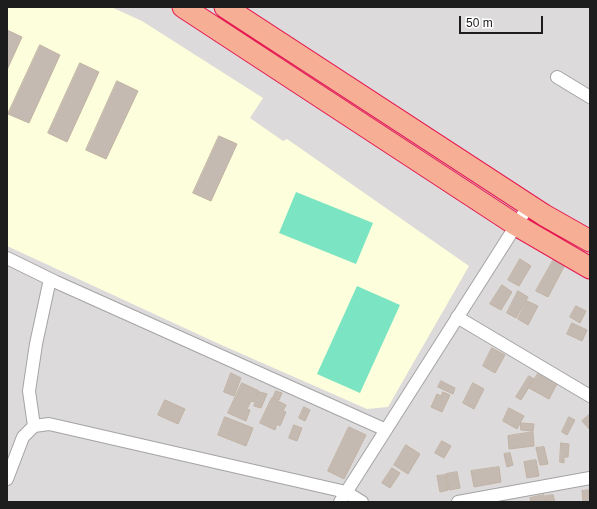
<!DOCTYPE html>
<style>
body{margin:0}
#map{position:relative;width:597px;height:509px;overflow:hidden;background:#efece3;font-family:Helvetica,sans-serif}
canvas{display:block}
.frame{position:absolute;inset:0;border:8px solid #1d1d1d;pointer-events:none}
.scale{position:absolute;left:459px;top:16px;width:84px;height:18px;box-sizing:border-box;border:2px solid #1d1d1d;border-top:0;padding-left:5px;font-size:12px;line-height:14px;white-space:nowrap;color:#1d1d1d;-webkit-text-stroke:3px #fff;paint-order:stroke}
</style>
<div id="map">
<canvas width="597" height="509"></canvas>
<div class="frame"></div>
<div class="scale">50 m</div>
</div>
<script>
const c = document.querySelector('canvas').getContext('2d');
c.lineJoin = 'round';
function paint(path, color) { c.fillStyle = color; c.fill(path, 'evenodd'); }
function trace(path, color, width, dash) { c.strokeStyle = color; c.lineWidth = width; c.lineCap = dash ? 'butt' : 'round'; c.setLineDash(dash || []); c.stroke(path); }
paint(new Path2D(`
 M 7,7 L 590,7 L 590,502 L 7,502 Z`), '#dcdada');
paint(new Path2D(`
 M 7,7 L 111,7 L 142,21 L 263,98 L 250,118 L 283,141 L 287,139 L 469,266 L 388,407 L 367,409 L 217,343 L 7,246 Z`), '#fdffdc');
paint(new Path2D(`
 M 296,192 L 373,223 L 356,264 L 279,233 Z
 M 357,286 L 400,305 L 360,393 L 317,374 Z`), '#7be4c2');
const building = new Path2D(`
 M 7,30 L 22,37 L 7,70 Z
 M 40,45 L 60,55 L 29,123 L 8,114 Z
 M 80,63 L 99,72 L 67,142 L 48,133 Z
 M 117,81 L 138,91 L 106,159 L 86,150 Z
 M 219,136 L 237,144 L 211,201 L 193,193 Z
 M 520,259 L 531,266 L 519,286 L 508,280 Z
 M 554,259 L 565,265 L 548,297 L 536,291 Z
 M 502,285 L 512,292 L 501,310 L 490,304 Z
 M 518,291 L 528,297 L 516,318 L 507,313 Z
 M 527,301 L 538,306 L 528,325 L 518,319 Z
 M 576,306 L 586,311 L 580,323 L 570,317 Z
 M 572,323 L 587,330 L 582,341 L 567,334 Z
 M 492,348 L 505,355 L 495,373 L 483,366 Z
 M 539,372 L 558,382 L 549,399 L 529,388 Z
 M 231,373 L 241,378 L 234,396 L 224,392 Z
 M 529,376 L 534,379 L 521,400 L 516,397 Z
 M 441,381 L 455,388 L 453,394 L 438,387 Z
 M 242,383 L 259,391 L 254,402 L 251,401 L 247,409 L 250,410 L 246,421 L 228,413 Z
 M 473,383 L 484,389 L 474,409 L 463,403 Z
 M 276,391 L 282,393 L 279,400 L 273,398 Z
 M 260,392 L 267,394 L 261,408 L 254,406 Z
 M 443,392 L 450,395 L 442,412 L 431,407 L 437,394 L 441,396 Z
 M 272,398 L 286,405 L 283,411 L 286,412 L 280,426 L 277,424 L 275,430 L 260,423 Z
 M 165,400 L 185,409 L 178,424 L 158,415 Z
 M 304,407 L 310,410 L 305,421 L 299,418 Z
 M 509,408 L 524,416 L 517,429 L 503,421 Z
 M 589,415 L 590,417 L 590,430 L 582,421 Z
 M 225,417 L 253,428 L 246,446 L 218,435 Z
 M 569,417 L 575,420 L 567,435 L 562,432 Z
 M 521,423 L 534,424 L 533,431 L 521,430 Z
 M 294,425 L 302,428 L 297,441 L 289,438 Z
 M 349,427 L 366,435 L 344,479 L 328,471 Z
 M 533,432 L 534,446 L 509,449 L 508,436 Z
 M 442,441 L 451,446 L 444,458 L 435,453 Z
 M 561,443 L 569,444 L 568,457 L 564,457 L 564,463 L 560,462 Z
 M 406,445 L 420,454 L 408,474 L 394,465 Z
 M 544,447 L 548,464 L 540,465 L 536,448 Z
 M 510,453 L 513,465 L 507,467 L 504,454 Z
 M 536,460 L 539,476 L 527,478 L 524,462 Z
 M 499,467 L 501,482 L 474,487 L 471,471 Z
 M 392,468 L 400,473 L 390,488 L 382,483 Z
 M 457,472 L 460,488 L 449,490 L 446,474 Z
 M 445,475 L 448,490 L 440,492 L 437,476 Z
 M 590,490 L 590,502 L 583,502 L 582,491 Z
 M 544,495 L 546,502 L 531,502 L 530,498 Z
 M 553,495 L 555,502 L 547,502 L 546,496 Z`);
paint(building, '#c4bab2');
trace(building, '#c2b3a4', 1);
const minor = new Path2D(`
 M 557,77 L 590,97
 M 7,258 L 56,282 L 386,430
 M 457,317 L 590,396
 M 34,426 L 29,391 L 36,344 L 50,279
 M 7,479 L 23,437 L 34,426 L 49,424 L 346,492 L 362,502
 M 340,502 L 529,205
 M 458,502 L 590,478`);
const trunk = new Path2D(`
 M 183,7 L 516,225 L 590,268
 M 225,7 L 544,215 L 590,241`);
trace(minor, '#a4a4a4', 14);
trace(trunk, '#e51852', 23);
trace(minor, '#fff', 12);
trace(trunk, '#f6ae95', 21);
</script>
